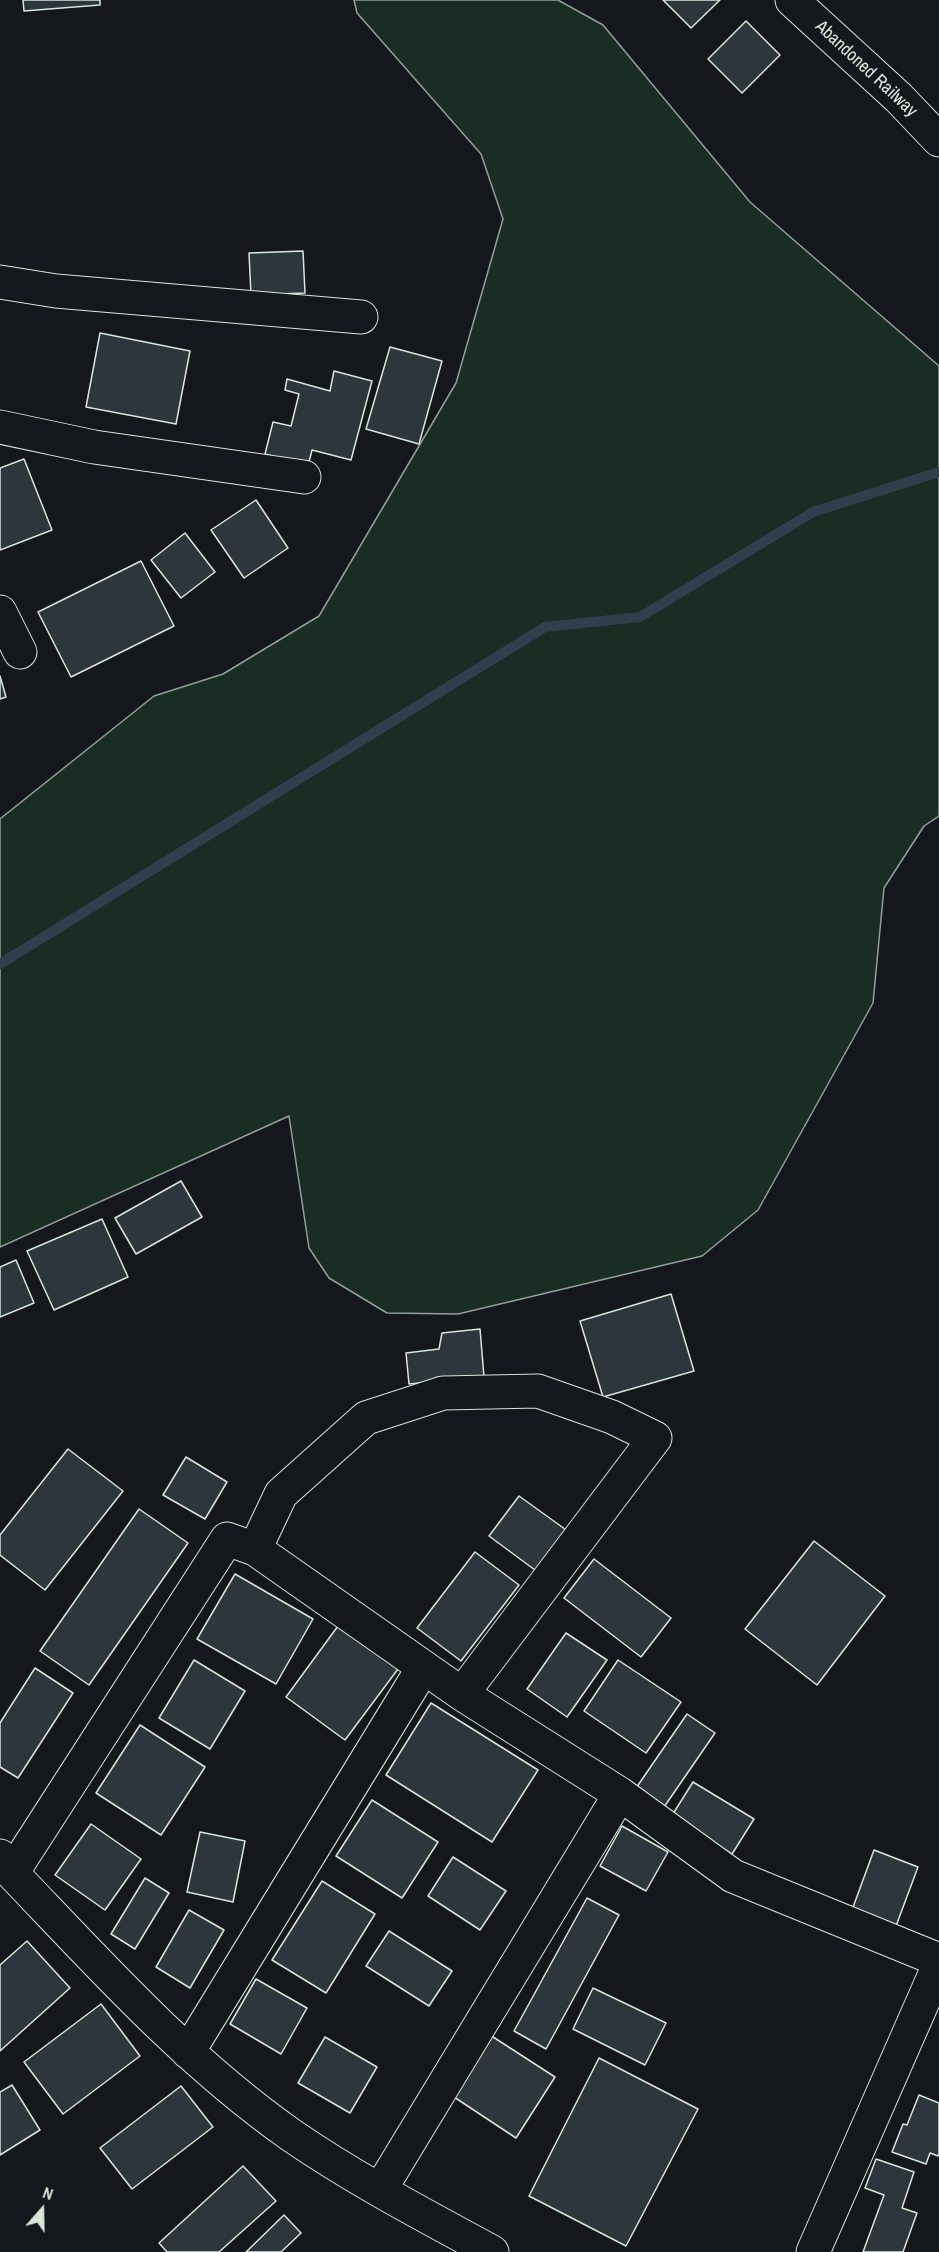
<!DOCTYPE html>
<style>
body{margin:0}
#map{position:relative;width:939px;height:2252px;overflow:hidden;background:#14181c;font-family:"Archivo Narrow",sans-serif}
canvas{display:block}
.north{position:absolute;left:12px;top:2180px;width:60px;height:60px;-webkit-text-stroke:4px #14181c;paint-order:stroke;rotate:20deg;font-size:16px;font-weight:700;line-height:24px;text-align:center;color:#d8e6dc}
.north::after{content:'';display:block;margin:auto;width:21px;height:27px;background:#d8e6dc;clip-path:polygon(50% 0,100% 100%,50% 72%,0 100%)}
</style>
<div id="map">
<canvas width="939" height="2252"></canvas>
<div class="north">N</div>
</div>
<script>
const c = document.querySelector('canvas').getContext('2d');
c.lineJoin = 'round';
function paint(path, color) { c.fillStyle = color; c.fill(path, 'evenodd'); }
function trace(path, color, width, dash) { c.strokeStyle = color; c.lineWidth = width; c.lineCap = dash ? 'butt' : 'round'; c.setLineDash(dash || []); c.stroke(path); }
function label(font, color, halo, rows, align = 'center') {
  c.font = font + ' "Archivo Narrow",sans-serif'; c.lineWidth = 4.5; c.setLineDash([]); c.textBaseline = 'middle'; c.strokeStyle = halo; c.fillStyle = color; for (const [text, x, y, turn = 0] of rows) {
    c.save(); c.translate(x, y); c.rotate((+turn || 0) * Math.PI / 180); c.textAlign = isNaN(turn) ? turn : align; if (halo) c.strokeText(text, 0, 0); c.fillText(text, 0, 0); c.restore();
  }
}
const green = new Path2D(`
 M 354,0 L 558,0 L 603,25 L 750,202 L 939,366 L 939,816 L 924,826 L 884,888 L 873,1003 L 758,1210 L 702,1256 L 458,1314 L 387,1313 L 329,1278 L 309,1248 L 289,1116 L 0,1247 L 0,819 L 154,696 L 223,674 L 319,616 L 456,383 L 503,219 L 481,154 L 357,13 Z`);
paint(green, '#1a2d24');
trace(green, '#939e99', 1.5);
trace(new Path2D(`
 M 0,964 L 545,627 L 640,617 L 813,512 L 939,472`), '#2f3f4d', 10);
const building = new Path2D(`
 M 23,0 L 100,0 L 100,5 L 24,11 Z
 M 663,0 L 720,0 L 691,28 Z
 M 746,21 L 780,55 L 742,93 L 708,59 Z
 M 303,251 L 305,293 L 251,295 L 249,253 Z
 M 100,333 L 190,351 L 176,424 L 86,407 Z
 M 390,347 L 442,361 L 419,444 L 366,429 Z
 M 334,371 L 372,381 L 351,460 L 312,450 L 308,466 L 265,454 L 273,422 L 291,426 L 299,394 L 285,390 L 287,379 L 330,391 Z
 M 24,459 L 52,530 L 0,550 L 0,468 Z
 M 256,500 L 288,548 L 244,578 L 211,530 Z
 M 185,533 L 215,572 L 181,598 L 151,560 Z
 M 141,561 L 174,626 L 71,677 L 38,612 Z
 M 0,676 L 6,697 L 0,699 Z
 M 181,1181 L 202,1217 L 136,1254 L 115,1218 Z
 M 102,1219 L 128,1277 L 54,1310 L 27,1251 Z
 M 16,1260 L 34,1303 L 0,1317 L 0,1267 Z
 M 671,1294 L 694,1371 L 603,1397 L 580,1321 Z
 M 480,1329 L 484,1377 L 409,1384 L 406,1353 L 439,1349 L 442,1333 Z
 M 68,1449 L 123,1491 L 45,1590 L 0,1555 L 0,1535 Z
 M 186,1457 L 227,1482 L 205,1519 L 163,1495 Z
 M 519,1496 L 569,1532 L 539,1573 L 489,1536 Z
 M 139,1509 L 188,1543 L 89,1685 L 40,1651 Z
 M 814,1541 L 885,1596 L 817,1685 L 745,1629 Z
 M 475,1552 L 519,1585 L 461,1661 L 417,1628 Z
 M 594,1559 L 671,1618 L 641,1657 L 564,1598 Z
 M 235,1574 L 313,1619 L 276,1684 L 197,1639 Z
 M 338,1626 L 398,1669 L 345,1740 L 286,1697 Z
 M 566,1633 L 607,1660 L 567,1717 L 527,1689 Z
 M 194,1660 L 245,1691 L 210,1749 L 159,1718 Z
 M 618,1660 L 681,1702 L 646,1753 L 584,1711 Z
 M 35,1668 L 73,1693 L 18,1778 L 0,1767 L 0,1723 Z
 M 431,1703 L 538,1770 L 492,1842 L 386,1775 Z
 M 687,1714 L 715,1733 L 662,1810 L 634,1791 Z
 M 140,1725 L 205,1767 L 161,1835 L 96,1793 Z
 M 693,1782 L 754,1819 L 732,1854 L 671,1817 Z
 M 372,1800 L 438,1842 L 402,1898 L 336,1856 Z
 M 91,1824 L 141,1859 L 105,1910 L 55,1875 Z
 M 622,1826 L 668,1852 L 646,1891 L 600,1866 Z
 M 200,1832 L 245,1841 L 233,1902 L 187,1892 Z
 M 874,1850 L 918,1867 L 896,1926 L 852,1910 Z
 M 453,1857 L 506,1891 L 480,1930 L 428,1896 Z
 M 145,1878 L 169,1893 L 135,1949 L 111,1934 Z
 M 322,1881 L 375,1914 L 326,1993 L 272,1960 Z
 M 587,1898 L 619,1915 L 546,2049 L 514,2031 Z
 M 189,1910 L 224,1930 L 190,1988 L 156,1967 Z
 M 389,1931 L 452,1971 L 429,2006 L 366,1966 Z
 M 27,1941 L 70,1988 L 0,2051 L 0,1965 Z
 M 256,1979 L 307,2008 L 281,2054 L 230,2024 Z
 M 593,1988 L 666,2023 L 645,2065 L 573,2029 Z
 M 101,2004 L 140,2056 L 63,2114 L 24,2062 Z
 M 490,2035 L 555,2077 L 516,2138 L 451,2095 Z
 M 325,2037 L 377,2067 L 350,2113 L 298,2083 Z
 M 599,2058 L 698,2109 L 626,2246 L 529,2196 Z
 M 12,2085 L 40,2130 L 0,2155 L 0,2092 Z
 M 181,2086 L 213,2127 L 132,2189 L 100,2148 Z
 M 919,2095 L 939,2103 L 939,2153 L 938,2156 L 930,2153 L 926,2164 L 892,2152 L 903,2124 L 907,2125 Z
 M 876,2159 L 914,2172 L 902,2208 L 917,2213 L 903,2252 L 863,2252 L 884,2195 L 865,2188 Z
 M 243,2166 L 276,2201 L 219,2252 L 167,2252 L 159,2243 Z
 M 284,2215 L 301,2233 L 281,2252 L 246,2252 Z`);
paint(building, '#2c363c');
trace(building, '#d8e6dc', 1.5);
const minor = new Path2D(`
 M 792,0 L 899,98 L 939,140
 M 0,282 L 56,291 L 361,317
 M 0,427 L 94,447 L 304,477
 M 0,612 L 20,652
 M 255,1549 L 281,1494 L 366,1418 L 443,1393 L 538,1391 L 612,1417 L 655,1438 L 462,1694
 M 620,1794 L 733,1876 L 939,1960
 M 0,1856 L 12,1873 C 100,1965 186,2061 291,2135 C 355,2179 424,2215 492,2252
 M 12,1873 L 227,1539 L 255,1549 L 462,1694 L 620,1794 L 380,2190
 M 188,2052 L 423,1668
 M 813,2252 L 939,1965`);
trace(minor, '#d8e6dc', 35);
trace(minor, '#14181c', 33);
label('18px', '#d8e6dc', '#14181c', [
 ["Abandoned Railway",866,69,43]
]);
</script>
